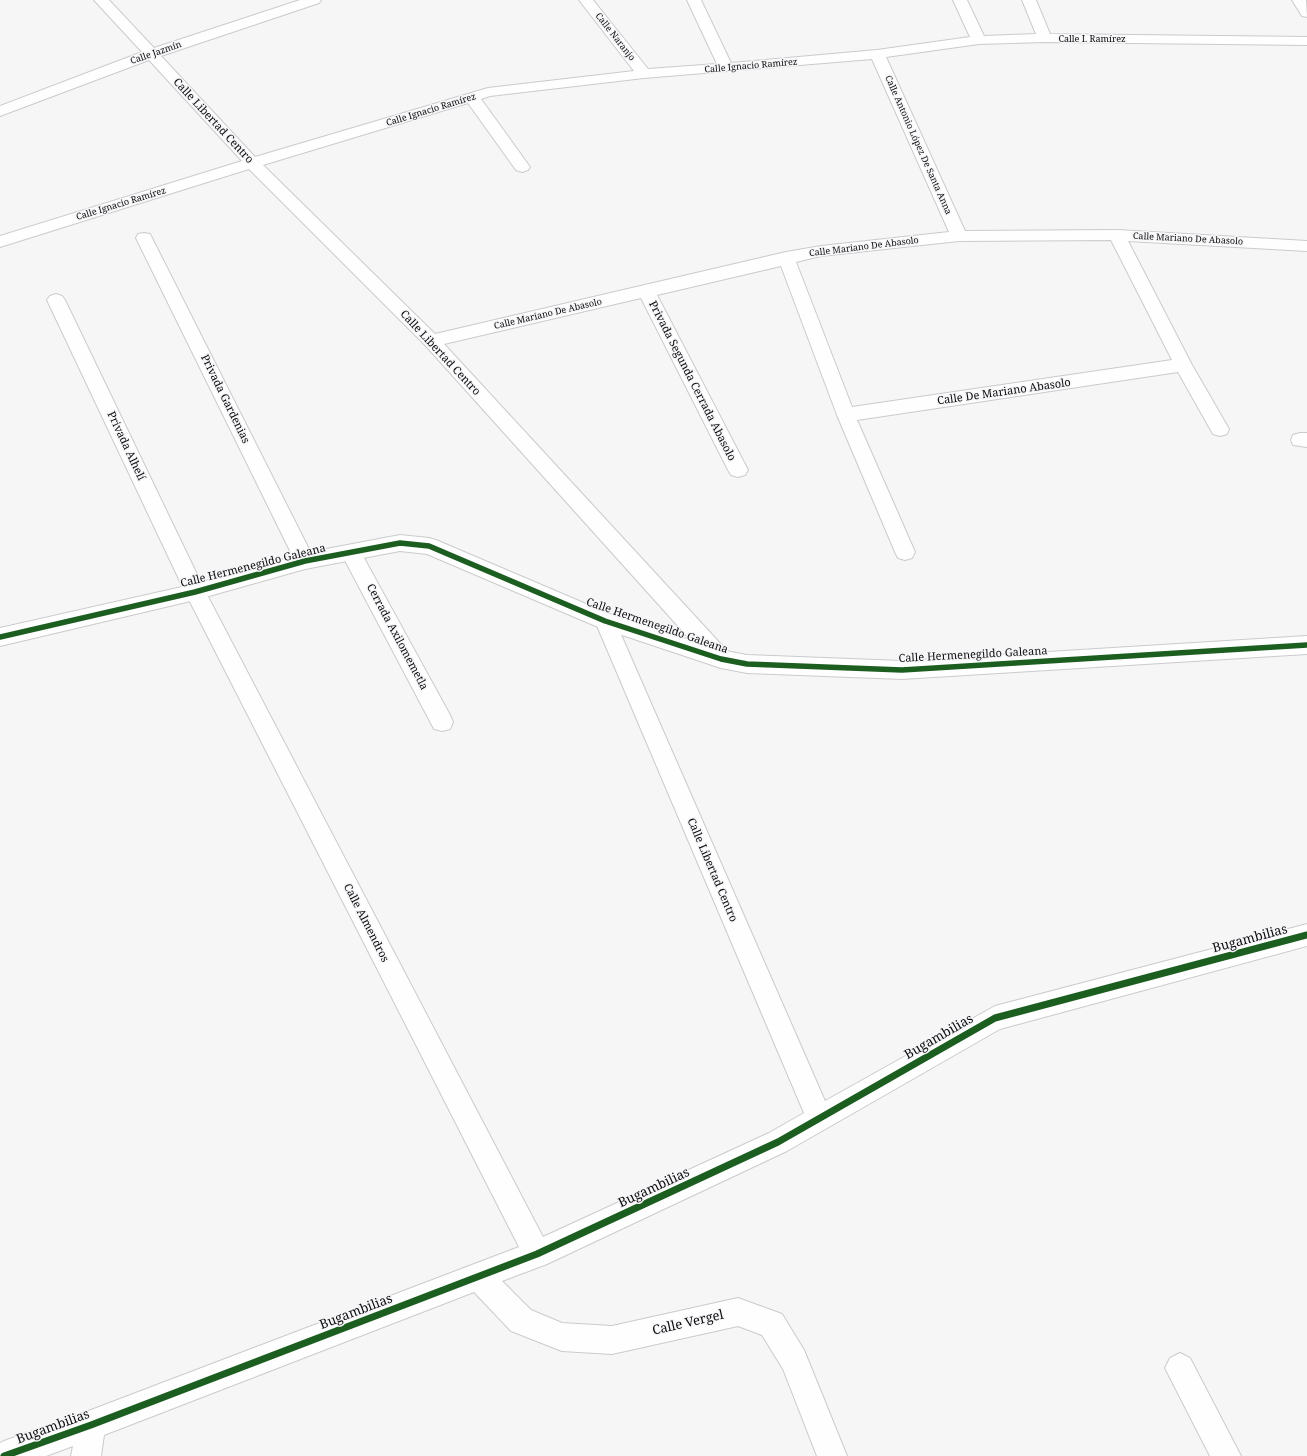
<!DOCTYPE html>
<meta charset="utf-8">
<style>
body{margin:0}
canvas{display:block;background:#f6f6f7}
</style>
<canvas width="1307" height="1456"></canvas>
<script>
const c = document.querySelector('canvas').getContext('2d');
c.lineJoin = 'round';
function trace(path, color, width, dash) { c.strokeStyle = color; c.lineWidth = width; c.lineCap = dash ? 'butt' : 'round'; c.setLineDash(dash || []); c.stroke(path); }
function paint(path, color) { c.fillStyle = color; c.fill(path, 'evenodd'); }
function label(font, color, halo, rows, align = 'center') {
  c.font = font + ' "Noto Serif",serif'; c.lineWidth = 3; c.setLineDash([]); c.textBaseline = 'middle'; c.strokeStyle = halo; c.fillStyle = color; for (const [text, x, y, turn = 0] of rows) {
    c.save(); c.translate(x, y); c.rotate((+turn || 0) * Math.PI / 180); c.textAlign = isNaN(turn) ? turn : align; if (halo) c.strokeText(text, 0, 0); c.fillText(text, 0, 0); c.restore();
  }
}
const minor = new Path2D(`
 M 94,0 L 109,0 L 154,48 L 300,0 L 321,0 L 319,3 L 161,56 L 255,157 L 488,88 L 634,71 L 579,0 L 593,0 L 648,69 L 717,64 L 687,0 L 701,0 L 731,63 L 877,50 L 970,37 L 953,0 L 967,0 L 984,36 L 1036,34 L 1022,0 L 1036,0 L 1050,34 L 1307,37 L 1307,45 L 1045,42 L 979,44 L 886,57 L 965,231 L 1117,230 L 1307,241 L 1307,251 L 1128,241 L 1192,365 L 1229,429 L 1227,434 L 1220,436 L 1213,434 L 1178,372 L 857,420 L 915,552 L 912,558 L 905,560 L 898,558 L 895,552 L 837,415 L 781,266 L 657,295 L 748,470 L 745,475 L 738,477 L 731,475 L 728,470 L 641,298 L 444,344 L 729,653 L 732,659 L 729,665 L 721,668 L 713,665 L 425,345 L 249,169 L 0,247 L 0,236 L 242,161 L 149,60 L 0,116 L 0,106 L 142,52 ZM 872,59 L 949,232 L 821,246 L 786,252 L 435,334 L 263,165 L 468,103 L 516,170 L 522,172 L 528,170 L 530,167 L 481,99 L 490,96 L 644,78 ZM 1111,240 L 1172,360 L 852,407 L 796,262 L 821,256 L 959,241 Z
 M 1292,0 L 1306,0 L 1307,17 L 1302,16 Z
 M 144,233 L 150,234 L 152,238 L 315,561 L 312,567 L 305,569 L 298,567 L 295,561 L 136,238 L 138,234 Z
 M 56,294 L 62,296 L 65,300 L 205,591 L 543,1237 L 769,1133 L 804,1113 L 595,621 L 598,615 L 605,613 L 612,615 L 615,621 L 825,1101 L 995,1006 L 1307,924 L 1307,946 L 1000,1029 L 787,1151 L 547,1264 L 502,1281 L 531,1310 L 562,1323 L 612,1326 L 738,1298 L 782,1314 L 804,1350 L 847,1456 L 817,1456 L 783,1369 L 762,1335 L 738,1326 L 612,1354 L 562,1351 L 511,1331 L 474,1292 L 104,1435 L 101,1456 L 71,1456 L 73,1446 L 46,1456 L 0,1456 L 0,1443 L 4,1441 L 91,1410 L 519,1247 L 185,592 L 47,300 L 50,296 Z
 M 1300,433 L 1307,433 L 1307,447 L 1293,445 L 1291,440 L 1293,435 Z
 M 351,545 L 358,547 L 450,715 L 453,722 L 450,729 L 442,731 L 434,729 L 341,553 L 344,547 Z
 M 1180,1353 L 1190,1358 L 1241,1456 L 1210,1456 L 1165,1368 L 1170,1358 Z`);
const tertiary = new Path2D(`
 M 400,535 L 429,538 L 436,540 L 612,615 L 721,650 L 747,655 L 902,661 L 1307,636 L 1307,654 L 902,679 L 747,673 L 721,668 L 598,627 L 427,554 L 400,551 L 305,569 L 195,600 L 0,646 L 0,628 L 195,584 L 305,553 Z`);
trace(minor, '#cbcbcc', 2);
trace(tertiary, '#cbcbcc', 2);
paint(minor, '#fefefe');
paint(tertiary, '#fefefe');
trace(new Path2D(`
 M 0,637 L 195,592 L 305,561 L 400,543 L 429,546 L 605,621 L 721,659 L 747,664 L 902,670 L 1307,645`), '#1b5e20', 5.5);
trace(new Path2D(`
 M 4,1456 L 91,1425 L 537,1254 L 778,1142 L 995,1018 L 1307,935`), '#1b5e20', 7);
label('9px', '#0c0c0d', '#f6f5f8', [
 ["Calle Naranjo",615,37,52],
 ["Calle I. Ramírez",1092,39],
 ["Calle Jazmín",156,53,-19],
 ["Calle Ignacio Ramírez",751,66,-5],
 ["Calle Ignacio Ramírez",431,110,-17],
 ["Calle Antonio López De Santa Anna",918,145,66],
 ["Calle Ignacio Ramírez",121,204,-17],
 ["Calle Mariano De Abasolo",1188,239,3],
 ["Calle Mariano De Abasolo",864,247,-7],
 ["Calle Mariano De Abasolo",548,314,-13]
]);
label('11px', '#0c0c0d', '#f6f5f8', [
 ["Calle Libertad Centro",213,121,47],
 ["Calle Libertad Centro",440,353,47],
 ["Privada Segunda Cerrada Abasolo",692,381,63],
 ["Calle De Mariano Abasolo",1004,392,-8],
 ["Privada Gardenias",225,399,64],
 ["Privada Alhelí",126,446,65],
 ["Calle Hermenegildo Galeana",253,566,-14],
 ["Calle Hermenegildo Galeana",657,626,19],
 ["Cerrada Axilomemetla",397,637,62],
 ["Calle Hermenegildo Galeana",973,655,-3],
 ["Calle Libertad Centro",712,870,67],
 ["Calle Almendros",366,923,63]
]);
label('13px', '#0c0c0d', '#f6f5f8', [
 ["Bugambilias",1250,939,-15],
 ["Bugambilias",939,1037,-30],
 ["Bugambilias",654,1188,-25],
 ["Bugambilias",356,1312,-21],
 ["Calle Vergel",688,1323,-13],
 ["Bugambilias",53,1427,-20]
]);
</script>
